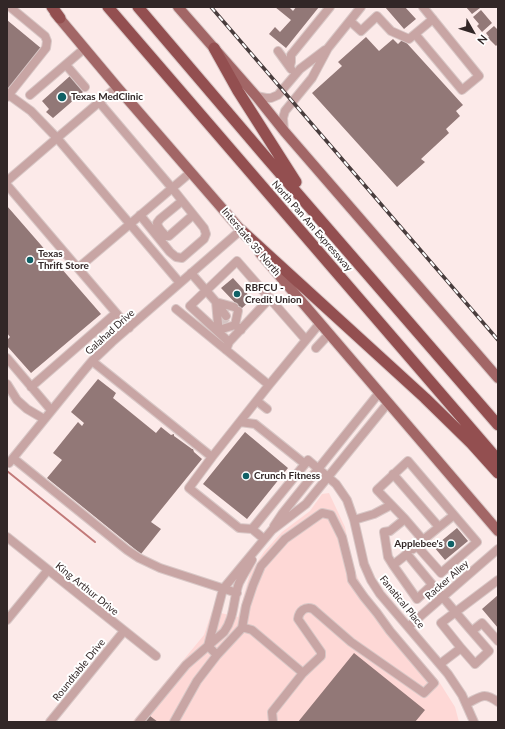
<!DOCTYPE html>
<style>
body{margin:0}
#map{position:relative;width:505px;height:729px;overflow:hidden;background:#fceae9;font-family:Lato,sans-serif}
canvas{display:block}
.frame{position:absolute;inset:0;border:8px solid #322727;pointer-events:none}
.north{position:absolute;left:453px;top:12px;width:40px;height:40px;-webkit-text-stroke:3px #fff;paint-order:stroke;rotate:129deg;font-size:11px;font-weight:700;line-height:16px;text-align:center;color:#322727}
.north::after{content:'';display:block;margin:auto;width:14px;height:18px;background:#322727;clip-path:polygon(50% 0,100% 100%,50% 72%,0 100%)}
</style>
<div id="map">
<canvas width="505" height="729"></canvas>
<div class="frame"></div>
<div class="north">N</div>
</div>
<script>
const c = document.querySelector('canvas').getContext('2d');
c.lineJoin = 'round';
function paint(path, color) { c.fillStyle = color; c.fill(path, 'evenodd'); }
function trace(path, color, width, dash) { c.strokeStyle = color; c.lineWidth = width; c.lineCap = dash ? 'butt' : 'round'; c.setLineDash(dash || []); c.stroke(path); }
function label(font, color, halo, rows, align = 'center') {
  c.font = font + ' Lato,sans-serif'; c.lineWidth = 4; c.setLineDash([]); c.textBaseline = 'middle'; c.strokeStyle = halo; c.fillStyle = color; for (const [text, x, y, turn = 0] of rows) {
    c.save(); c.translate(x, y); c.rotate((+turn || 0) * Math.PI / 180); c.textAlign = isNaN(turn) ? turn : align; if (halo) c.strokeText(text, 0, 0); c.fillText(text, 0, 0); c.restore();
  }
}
paint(new Path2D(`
 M 329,493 L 345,527 L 354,570 L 369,600 L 438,680 L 455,707 L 459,722 L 132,722 L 204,635 L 212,611 L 238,617 L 250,573 L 264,552 L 282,532 L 310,511 L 322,494 Z`), '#fed8d6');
trace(new Path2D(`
 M 7,471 L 95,542`), '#c27a79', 2);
paint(new Path2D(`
 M 275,7 L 289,7 L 293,11 L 296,7 L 319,7 L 286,48 L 269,34 L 275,27 L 280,32 L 291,20 Z
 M 385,7 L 405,7 L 416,19 L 404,29 Z
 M 466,7 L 479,7 L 480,8 L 472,14 Z
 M 481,10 L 492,23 L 482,32 L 477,26 L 479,24 L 473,17 Z
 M 7,20 L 42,49 L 7,92 Z
 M 494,26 L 498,30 L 498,44 L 496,46 L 488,38 L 489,37 L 486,33 Z
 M 366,37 L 379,51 L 393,39 L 398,44 L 403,39 L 463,105 L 456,111 L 460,116 L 446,129 L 449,133 L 421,159 L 425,162 L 397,187 L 312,93 L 342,66 L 338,62 Z
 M 70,76 L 83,92 L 53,118 L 46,112 L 49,109 L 42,101 Z
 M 7,206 L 101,314 L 31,373 L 7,346 L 7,340 L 10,337 L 7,333 Z
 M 233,278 L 252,299 L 241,309 L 221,288 Z
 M 98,379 L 116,393 L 113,398 L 156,433 L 161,427 L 171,435 L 174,434 L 174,436 L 192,449 L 193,449 L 194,452 L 202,459 L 151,522 L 161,529 L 141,554 L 47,478 L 62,460 L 53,453 L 78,422 L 82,426 L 84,423 L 71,412 Z
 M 245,432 L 288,468 L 247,519 L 203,484 Z
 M 457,528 L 468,541 L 445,560 L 434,547 Z
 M 498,595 L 498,628 L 482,609 Z
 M 354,653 L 425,710 L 415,722 L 298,722 Z
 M 150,716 L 158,722 L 145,722 Z`), '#927877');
trace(new Path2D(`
 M 223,319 L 227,323`), '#d4c3c2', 8, [8, 4]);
const minor = new Path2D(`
 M 350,21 L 361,31 L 377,16 L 391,31 L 409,39 L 433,19
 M 415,34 L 462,90 L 479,76 L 423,7
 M 278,51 L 291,69
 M 66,65 L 85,87
 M 290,66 L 291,62 L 291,55 L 330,7
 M 30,95 L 85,48
 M 256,96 L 266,98 L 271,98 L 278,95 L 300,69 L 325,50
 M 7,97 L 46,48 L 47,41 L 45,36 L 10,7
 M 99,102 L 172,188 L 204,228 L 206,234 L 204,239 L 182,258 L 176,257 L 170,252 L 140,215
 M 284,131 L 283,118 L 285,111 L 312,78 L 328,48 L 361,7
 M 7,181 L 57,138 L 31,111 L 9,95
 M 7,185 L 129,328
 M 182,201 L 160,219 L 157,223 C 158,229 162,232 166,236 L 169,236 L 193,215
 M 78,268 L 130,224 L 57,138 L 117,87
 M 191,273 L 216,302 L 234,307
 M 180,283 L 130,224 L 191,172
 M 216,302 L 218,324
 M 216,302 L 226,316
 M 176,309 L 269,385
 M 238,311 L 235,325 L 241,330
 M 222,329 L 235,325
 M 229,342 L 270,298
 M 316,348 L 329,334
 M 226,350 L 229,342 L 190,306 L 237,261 L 306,340
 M 7,358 L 51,410
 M 92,361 L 212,457 L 269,385 L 320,323
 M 7,384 L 17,400 L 27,409 L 44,419
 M 31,387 L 116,313
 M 257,401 L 267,409
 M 240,422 L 255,424 L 305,464 L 308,460 L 336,484 L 347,500 L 354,520 L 364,564 L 371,580 L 380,594 L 448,674 L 462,695 L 474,722
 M 212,457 L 189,488 L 239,528 L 252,529
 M 13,458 L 127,550 L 139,558 L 160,568 L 237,593
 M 9,463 L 82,373 L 92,361 L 112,342 L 241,230
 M 393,474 L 439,527
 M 405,519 L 423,540 L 413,549
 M 354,520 L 374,514 L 391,505
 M 274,526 L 282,514 L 379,393
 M 7,537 L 156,656
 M 264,539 L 252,529 L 305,464
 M 423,540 L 454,515
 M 393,565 L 388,557 L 384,532 L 390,531 L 405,519 L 377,490 L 408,461 L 477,542 L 441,573 L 417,546
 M 432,585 L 417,599 L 393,565 L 407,554 C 434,587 461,619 489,651 L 475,664 L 461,648 L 440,664
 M 7,620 L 48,570
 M 408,627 L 498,549
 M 242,628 L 246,606 L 253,585 L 261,566 L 285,539 L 322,513 L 331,515 L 342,537 L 351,573 L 352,580 L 364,597 L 377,613 L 390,631 L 434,683 L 424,693 L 351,642 L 313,609 C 305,606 299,611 298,619 L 321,652 L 321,656 L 303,673 L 272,712 L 273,722
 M 472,631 L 482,623 L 498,641
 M 208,646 L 223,589 L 272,530 L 306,504 L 388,403
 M 208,646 L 217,655 L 242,628 L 245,628 L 252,630 L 303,673
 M 461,648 L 441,623 L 498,580
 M 466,704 C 481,697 483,691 498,702
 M 50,722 L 124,631
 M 139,722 L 186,665 L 224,632 C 235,617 233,599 239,583 C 243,575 248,567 252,560
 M 174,722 L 197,681 L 217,655`);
const major = new Path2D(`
 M 178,7 L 256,96 L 284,131 L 498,378
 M 55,13 L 117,87 L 246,236
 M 260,253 L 498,531`);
const highway = new Path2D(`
 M 52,7 L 60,18
 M 108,7 L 498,460
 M 138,7 L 265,156 L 498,425
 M 214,48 L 238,91 L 296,182
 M 241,230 L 425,398 L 471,443 L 498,473`);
trace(minor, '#d8c7c6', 10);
trace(major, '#d8c7c6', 12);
trace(highway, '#d8c7c6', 13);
trace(minor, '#c8a5a4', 8);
trace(major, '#a26666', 10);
trace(highway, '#934f50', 11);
const rail = new Path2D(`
 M 211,7 L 498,340`);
trace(rail, '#493d3d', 3.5);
trace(rail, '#fff', 2, [6]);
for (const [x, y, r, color] of [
 [62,97,5,"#106166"],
 [30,260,4,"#106166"],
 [237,294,4,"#106166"],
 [246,476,4,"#106166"],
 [451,544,4,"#106166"]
]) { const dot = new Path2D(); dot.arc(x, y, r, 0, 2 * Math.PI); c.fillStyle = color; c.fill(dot); trace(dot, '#fff', 1.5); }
label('bold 10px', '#322727', '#fff', [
 ["Texas MedClinic",71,97],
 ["Texas",38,254],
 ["Thrift Store",38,266],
 ["RBFCU -",245,288],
 ["Credit Union",245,300],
 ["Crunch Fitness",254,476],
 ["Applebee's",443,544,"right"]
], 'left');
label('10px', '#322727', '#fff', [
 ["North Pan Am Expressway",312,226,49],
 ["Interstate 35 North",251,242,50],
 ["Galahad Drive",110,332,-42],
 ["Racker Alley",447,580,-41],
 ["King Arthur Drive",87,589,39],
 ["Fanatical Place",402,602,51],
 ["Roundtable Drive",79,670,-51]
]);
</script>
